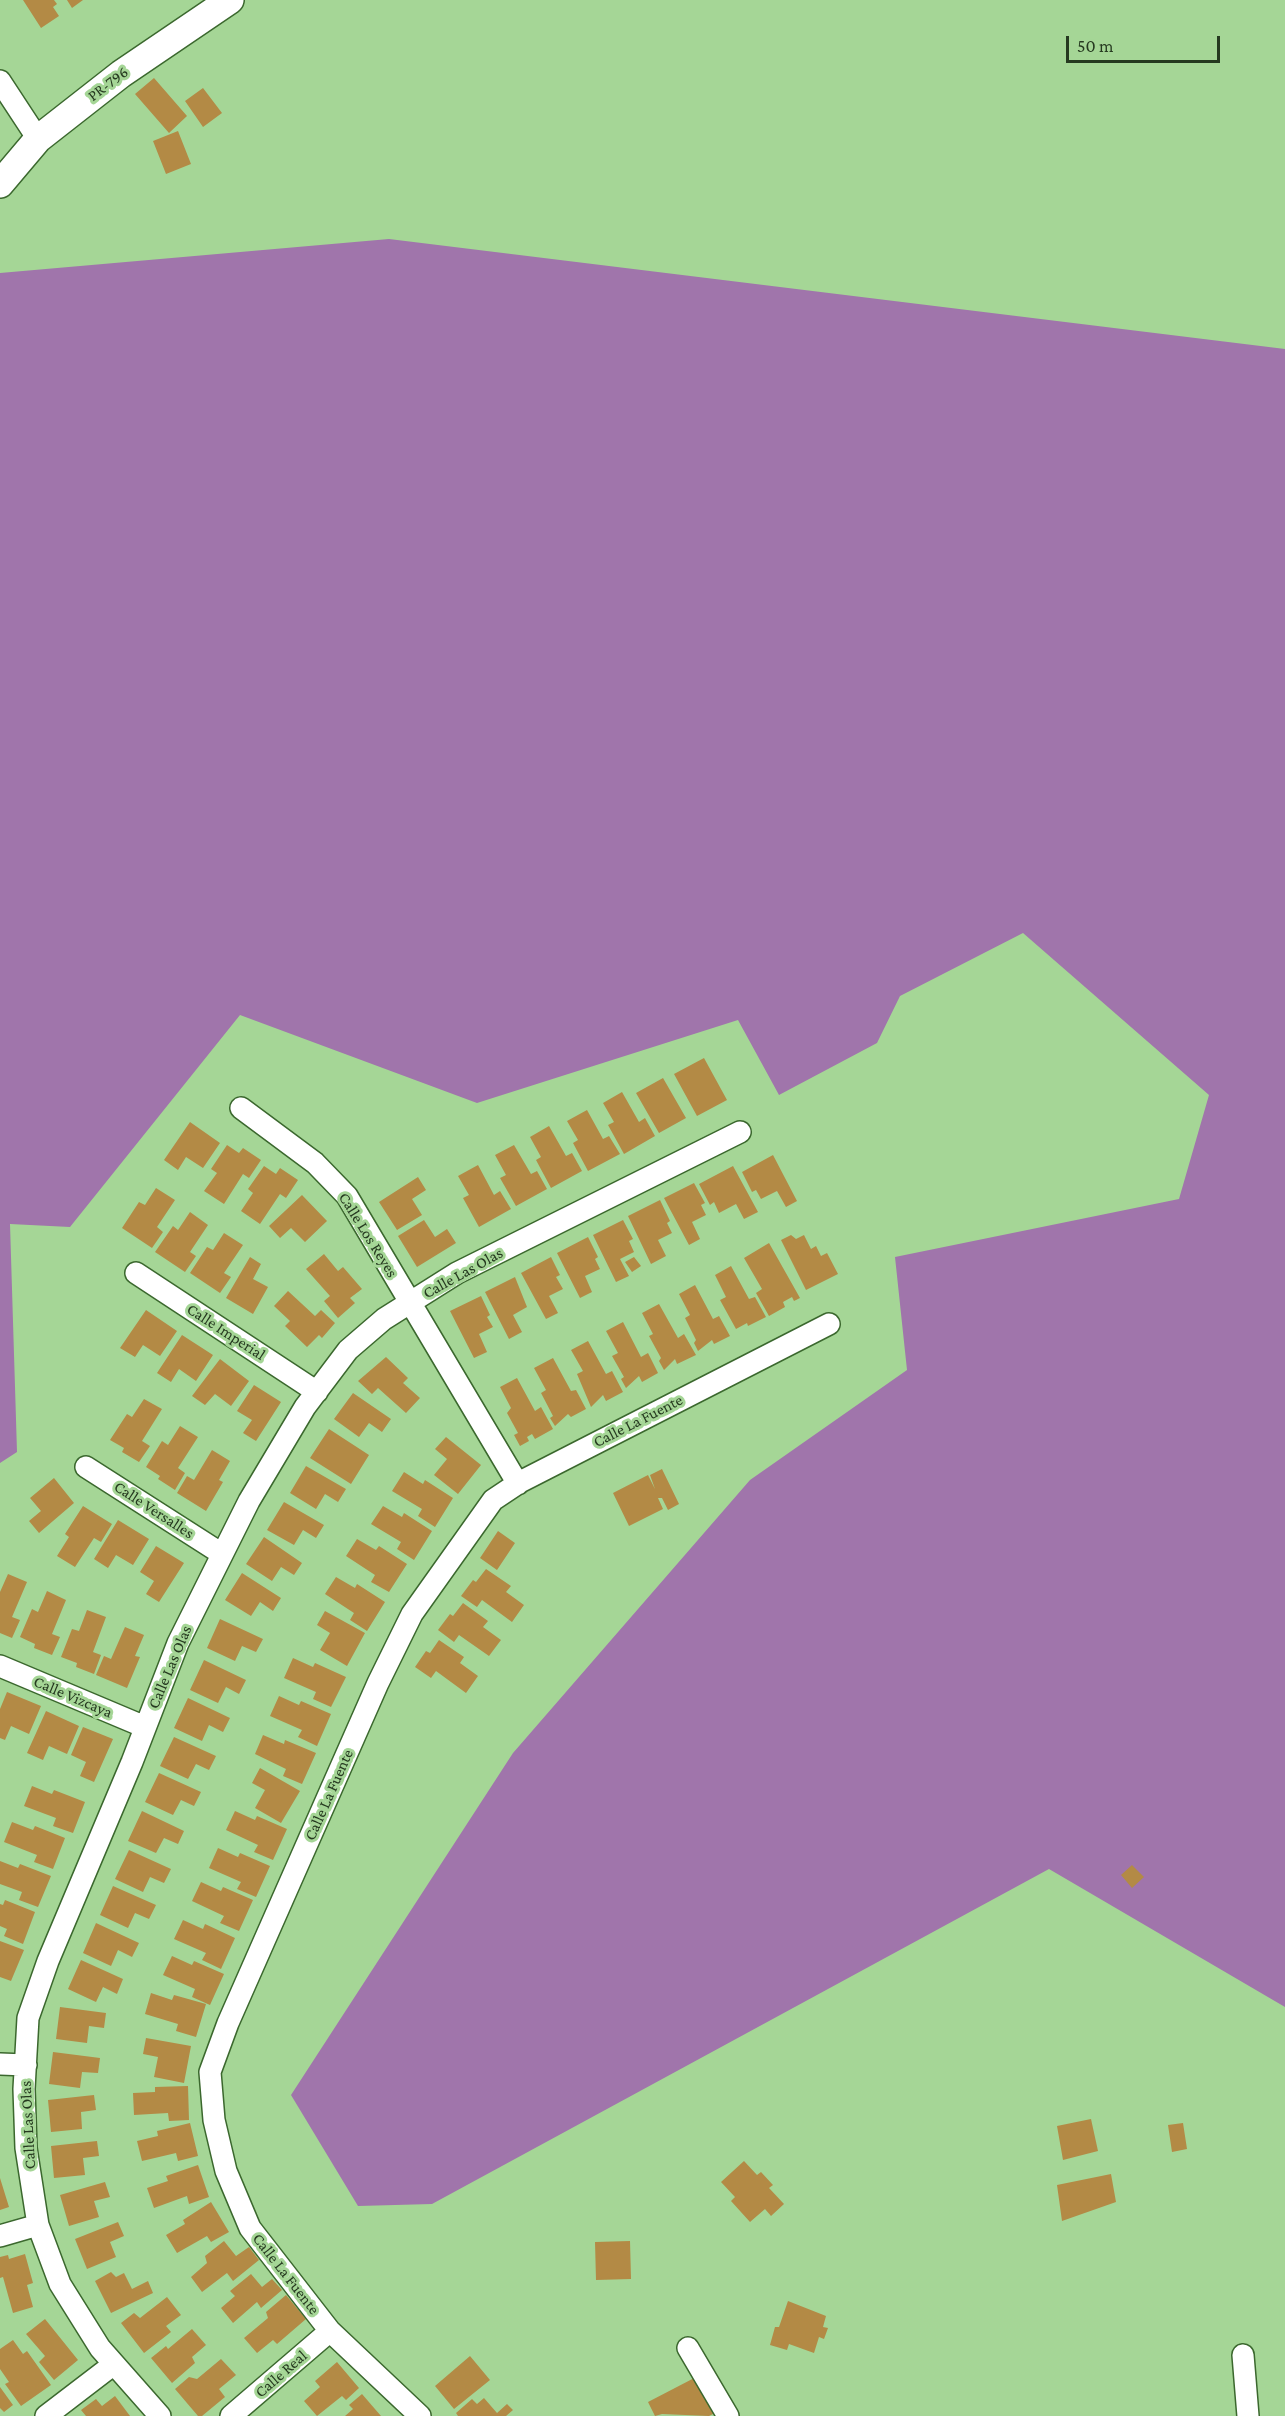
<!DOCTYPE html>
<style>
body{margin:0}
#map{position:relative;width:1285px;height:2416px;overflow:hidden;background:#a5d696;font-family:"Crimson Pro",serif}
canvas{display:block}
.scale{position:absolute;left:1066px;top:36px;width:154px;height:27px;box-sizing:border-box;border:3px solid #263a20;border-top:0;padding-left:8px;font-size:18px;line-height:21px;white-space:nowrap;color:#263a20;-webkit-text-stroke:4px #a5d696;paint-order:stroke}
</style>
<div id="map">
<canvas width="1285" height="2416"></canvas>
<div class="scale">50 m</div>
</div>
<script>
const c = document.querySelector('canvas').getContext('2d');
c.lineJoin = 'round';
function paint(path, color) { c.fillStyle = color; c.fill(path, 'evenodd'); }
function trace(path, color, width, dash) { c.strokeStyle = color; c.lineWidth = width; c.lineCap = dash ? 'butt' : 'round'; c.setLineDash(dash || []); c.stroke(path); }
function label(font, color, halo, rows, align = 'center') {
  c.font = font + ' "Crimson Pro",serif'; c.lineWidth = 6; c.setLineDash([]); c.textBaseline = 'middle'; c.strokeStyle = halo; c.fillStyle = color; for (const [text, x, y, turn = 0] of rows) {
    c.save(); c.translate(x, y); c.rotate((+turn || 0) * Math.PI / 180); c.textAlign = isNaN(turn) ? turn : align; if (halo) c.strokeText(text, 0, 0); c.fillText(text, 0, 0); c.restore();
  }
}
paint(new Path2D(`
 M 389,239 L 1285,349 L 1285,2007 L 1049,1869 L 432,2204 L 358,2206 L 291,2095 L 513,1753 L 750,1480 L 907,1370 L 895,1257 L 1179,1199 L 1209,1095 L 1023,933 L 900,996 L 877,1043 L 779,1095 L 738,1020 L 477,1103 L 240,1015 L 70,1227 L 10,1224 L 17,1452 L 0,1463 L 0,273 Z`), '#a075ab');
paint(new Path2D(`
 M 23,0 L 54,0 L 57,4 L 53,7 L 59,16 L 41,28 Z
 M 67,0 L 83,0 L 72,8 Z
 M 154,78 L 187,116 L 169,133 L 135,94 Z
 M 203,88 L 222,113 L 203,127 L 185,101 Z
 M 178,131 L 191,164 L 166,174 L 153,141 Z
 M 704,1058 L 727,1100 L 697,1116 L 674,1074 Z
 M 663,1078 L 686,1118 L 659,1133 L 636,1093 Z
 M 622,1092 L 639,1122 L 645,1118 L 655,1136 L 624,1154 L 608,1125 L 614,1122 L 603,1103 Z
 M 587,1110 L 603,1139 L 609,1136 L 620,1154 L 588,1171 L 573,1143 L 578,1140 L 567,1121 Z
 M 190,1122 L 220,1143 L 203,1168 L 186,1157 L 178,1170 L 164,1160 Z
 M 549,1126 L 566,1156 L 572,1153 L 582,1171 L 551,1188 L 536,1160 L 541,1157 L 530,1137 Z
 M 227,1145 L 239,1153 L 243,1148 L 261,1160 L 249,1178 L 243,1174 L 224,1204 L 204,1191 L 217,1173 L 211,1169 Z
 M 514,1145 L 531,1174 L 537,1171 L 547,1189 L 516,1206 L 500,1178 L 506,1175 L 495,1155 Z
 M 773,1155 L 797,1201 L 786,1207 L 777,1191 L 761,1199 L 756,1190 L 752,1192 L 742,1172 Z
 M 478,1165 L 494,1195 L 500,1191 L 511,1209 L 479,1227 L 463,1198 L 469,1195 L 458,1176 Z
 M 264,1166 L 276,1174 L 280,1168 L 298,1180 L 286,1198 L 280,1194 L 260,1224 L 241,1211 L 253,1193 L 248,1189 Z
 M 733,1166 L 758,1212 L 744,1219 L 736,1204 L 719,1213 L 714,1202 L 710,1205 L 699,1184 Z
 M 418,1177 L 426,1190 L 412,1199 L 422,1215 L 397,1230 L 379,1202 Z
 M 694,1183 L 705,1203 L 701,1205 L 706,1215 L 692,1222 L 700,1239 L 689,1245 L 664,1198 Z
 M 156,1188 L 175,1200 L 157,1227 L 163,1232 L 152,1248 L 122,1228 L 139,1202 L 145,1205 Z
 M 302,1195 L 327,1221 L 305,1242 L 291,1228 L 280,1238 L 269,1226 Z
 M 660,1200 L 670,1221 L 667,1223 L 672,1233 L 658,1240 L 666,1256 L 651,1264 L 628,1216 Z
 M 190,1212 L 208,1225 L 190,1252 L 196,1256 L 185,1272 L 155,1252 L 173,1226 L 178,1230 Z
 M 424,1220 L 435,1237 L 447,1229 L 456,1243 L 417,1267 L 398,1236 Z
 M 623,1220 L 633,1239 L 629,1241 L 634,1252 L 620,1259 L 629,1276 L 616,1282 L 593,1235 Z
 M 224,1233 L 243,1245 L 224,1273 L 231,1277 L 220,1293 L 190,1273 L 207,1247 L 213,1250 Z
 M 791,1235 L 796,1239 L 804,1235 L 811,1249 L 816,1246 L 821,1256 L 827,1253 L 838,1274 L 806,1290 L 781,1240 Z
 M 588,1237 L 598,1257 L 595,1259 L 600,1269 L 585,1276 L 592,1292 L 580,1298 L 557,1253 Z
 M 769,1243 L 800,1298 L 794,1301 L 792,1297 L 783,1302 L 785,1307 L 769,1316 L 756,1293 L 762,1289 L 744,1258 Z
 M 324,1254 L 338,1271 L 343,1267 L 362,1289 L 350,1298 L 355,1303 L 338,1318 L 324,1301 L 330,1296 L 306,1269 Z
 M 250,1257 L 261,1264 L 253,1279 L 268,1287 L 253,1314 L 226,1298 Z
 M 551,1257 L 560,1275 L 556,1277 L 563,1289 L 549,1296 L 558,1313 L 546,1319 L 521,1273 Z
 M 634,1257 L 641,1266 L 632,1272 L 625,1262 Z
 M 731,1266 L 749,1299 L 755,1297 L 766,1317 L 748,1326 L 747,1323 L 736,1329 L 720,1300 L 726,1297 L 715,1275 Z
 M 515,1277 L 527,1307 L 513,1315 L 522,1332 L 509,1339 L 485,1292 Z
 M 695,1285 L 713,1319 L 719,1316 L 730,1336 L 714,1344 L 712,1340 L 698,1351 L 694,1343 L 696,1340 L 685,1318 L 690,1315 L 679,1294 Z
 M 288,1291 L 315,1316 L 321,1310 L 335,1323 L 322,1338 L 319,1335 L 307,1347 L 285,1326 L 290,1321 L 274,1306 Z
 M 481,1296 L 490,1315 L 487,1317 L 493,1327 L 479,1334 L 487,1352 L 474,1358 L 450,1311 Z
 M 659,1304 L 678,1338 L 684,1334 L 696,1355 L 677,1364 L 675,1359 L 664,1370 L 659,1361 L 661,1358 L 649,1336 L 653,1334 L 642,1313 Z
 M 146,1310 L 177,1331 L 160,1356 L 143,1345 L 135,1357 L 120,1348 Z
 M 623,1322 L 641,1357 L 648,1353 L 658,1373 L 642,1382 L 639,1376 L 626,1388 L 621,1379 L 624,1377 L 612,1356 L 618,1353 L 606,1331 Z
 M 182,1335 L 213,1355 L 196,1381 L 179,1369 L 171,1382 L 157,1373 Z
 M 588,1341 L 606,1374 L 612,1371 L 623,1392 L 606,1401 L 603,1395 L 591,1407 L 577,1374 L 583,1371 L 571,1350 Z
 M 386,1357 L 408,1378 L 403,1383 L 420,1398 L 406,1413 L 378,1388 L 372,1394 L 358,1381 Z
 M 553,1358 L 571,1391 L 576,1390 L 586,1409 L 571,1417 L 568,1414 L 555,1426 L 550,1418 L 553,1416 L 541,1393 L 546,1390 L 534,1368 Z
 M 220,1359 L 249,1381 L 231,1406 L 215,1394 L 205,1405 L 192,1396 Z
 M 517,1378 L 535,1411 L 541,1407 L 553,1429 L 535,1439 L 532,1434 L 527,1437 L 529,1441 L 520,1446 L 514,1435 L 518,1433 L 507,1413 L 511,1408 L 500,1387 Z
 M 254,1385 L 281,1402 L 256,1441 L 243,1433 L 252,1420 L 237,1411 Z
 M 353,1393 L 391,1419 L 382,1432 L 369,1423 L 359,1437 L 334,1419 Z
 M 144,1399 L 162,1409 L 142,1441 L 150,1446 L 139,1462 L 122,1452 L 124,1448 L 110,1440 L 127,1414 L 132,1417 Z
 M 180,1426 L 198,1437 L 178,1468 L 185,1473 L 175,1490 L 158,1479 L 160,1476 L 146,1467 L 162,1441 L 168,1445 Z
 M 329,1429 L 369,1455 L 351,1484 L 310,1458 Z
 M 446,1437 L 481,1465 L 458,1494 L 434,1475 L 447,1459 L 435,1449 Z
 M 212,1450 L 230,1461 L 219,1480 L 223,1482 L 206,1511 L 177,1493 L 187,1476 L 194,1480 Z
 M 306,1466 L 346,1489 L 338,1502 L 325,1494 L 316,1509 L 290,1493 Z
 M 662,1469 L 679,1504 L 668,1510 L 662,1498 L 658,1498 L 663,1509 L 629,1526 L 613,1493 L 648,1475 L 655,1489 L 650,1475 Z
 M 404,1472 L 423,1484 L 425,1480 L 453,1498 L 435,1527 L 418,1516 L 422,1509 L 392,1491 Z
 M 54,1478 L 74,1503 L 39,1533 L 29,1521 L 41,1511 L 30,1498 Z
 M 284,1502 L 324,1525 L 316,1538 L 303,1530 L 294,1545 L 267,1530 Z
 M 83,1506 L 112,1524 L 101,1542 L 94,1538 L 75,1567 L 57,1556 L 69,1537 L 65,1534 Z
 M 383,1506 L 402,1517 L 404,1513 L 432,1531 L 414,1560 L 397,1549 L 401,1542 L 371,1524 Z
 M 118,1520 L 149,1539 L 133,1565 L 116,1555 L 108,1568 L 94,1559 Z
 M 498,1531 L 515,1543 L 497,1570 L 480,1558 Z
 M 264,1537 L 302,1563 L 294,1575 L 281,1567 L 272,1581 L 246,1564 Z
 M 357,1539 L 376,1550 L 379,1546 L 407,1564 L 389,1592 L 371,1582 L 375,1575 L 346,1556 Z
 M 156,1546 L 184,1563 L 159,1602 L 146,1594 L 154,1581 L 140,1572 Z
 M 486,1569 L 511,1586 L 506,1592 L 524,1605 L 512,1622 L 482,1600 L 477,1607 L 461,1596 L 473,1580 L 476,1582 Z
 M 242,1573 L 281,1598 L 273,1611 L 260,1602 L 251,1616 L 225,1600 Z
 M 8,1574 L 27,1582 L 12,1617 L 20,1620 L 12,1638 L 0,1633 L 0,1592 Z
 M 336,1577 L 355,1588 L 357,1584 L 385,1602 L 367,1631 L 350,1620 L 354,1613 L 325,1594 Z
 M 47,1591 L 66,1600 L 52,1634 L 60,1637 L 52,1655 L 34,1648 L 35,1644 L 20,1637 L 32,1609 L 38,1612 Z
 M 463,1603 L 488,1621 L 483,1627 L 501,1640 L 489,1656 L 459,1635 L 454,1642 L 438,1630 L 450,1614 L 453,1616 Z
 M 87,1610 L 106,1617 L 93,1652 L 101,1655 L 94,1674 L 76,1667 L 77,1663 L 61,1657 L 72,1629 L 79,1631 Z
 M 325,1611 L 365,1633 L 347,1666 L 320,1650 L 330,1633 L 317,1625 Z
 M 220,1619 L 263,1639 L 256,1652 L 242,1646 L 235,1661 L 207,1648 Z
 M 125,1627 L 144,1635 L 135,1656 L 140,1657 L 127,1688 L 96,1675 L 104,1656 L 111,1659 Z
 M 439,1640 L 464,1657 L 460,1663 L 478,1676 L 466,1693 L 436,1671 L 431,1678 L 415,1667 L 426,1651 L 430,1653 Z
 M 293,1658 L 313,1667 L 315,1663 L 346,1677 L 331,1707 L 313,1699 L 316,1692 L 284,1678 Z
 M 204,1660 L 246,1680 L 239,1694 L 226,1687 L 218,1703 L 190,1690 Z
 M 7,1692 L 41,1706 L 29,1734 L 11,1726 L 5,1740 L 0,1738 L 0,1709 Z
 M 279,1696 L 299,1705 L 301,1701 L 331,1714 L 317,1746 L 298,1737 L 302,1730 L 270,1716 Z
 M 188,1698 L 230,1718 L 223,1732 L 209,1725 L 202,1741 L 174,1728 Z
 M 46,1711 L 79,1726 L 67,1754 L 49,1746 L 43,1760 L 27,1753 Z
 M 83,1727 L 113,1739 L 94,1782 L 80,1776 L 86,1762 L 71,1755 Z
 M 263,1735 L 284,1744 L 285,1740 L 316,1753 L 302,1784 L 283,1776 L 286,1769 L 255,1754 Z
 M 174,1737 L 216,1756 L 209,1770 L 196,1764 L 188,1779 L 160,1766 Z
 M 260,1768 L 300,1791 L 281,1823 L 255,1808 L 265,1790 L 252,1783 Z
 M 159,1773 L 201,1792 L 194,1806 L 181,1800 L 173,1815 L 145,1802 Z
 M 32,1786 L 52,1794 L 54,1790 L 85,1802 L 73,1833 L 53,1826 L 56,1818 L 24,1806 Z
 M 142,1811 L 184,1831 L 178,1844 L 164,1838 L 156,1853 L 128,1841 Z
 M 235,1811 L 255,1820 L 257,1816 L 287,1829 L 273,1860 L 254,1852 L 258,1845 L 226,1830 Z
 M 12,1822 L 33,1830 L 35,1826 L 65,1838 L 53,1869 L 34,1862 L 37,1855 L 4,1842 Z
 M 218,1848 L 238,1857 L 240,1853 L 270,1866 L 256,1897 L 237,1889 L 241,1882 L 209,1868 Z
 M 129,1850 L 171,1869 L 164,1883 L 150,1877 L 143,1892 L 115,1879 Z
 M 0,1861 L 18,1868 L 20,1864 L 51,1876 L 38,1907 L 19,1900 L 22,1892 L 0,1884 Z
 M 1132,1865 L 1144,1877 L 1132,1888 L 1121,1875 Z
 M 201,1882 L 221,1891 L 223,1887 L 253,1900 L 239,1931 L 220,1923 L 224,1916 L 192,1901 Z
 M 113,1886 L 156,1905 L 149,1919 L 135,1913 L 128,1928 L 100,1915 Z
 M 5,1900 L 35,1912 L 23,1944 L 4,1936 L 7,1929 L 0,1926 L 0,1904 L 3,1905 Z
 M 183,1920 L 203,1929 L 205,1924 L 235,1938 L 221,1969 L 202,1960 L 206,1953 L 174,1939 Z
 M 96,1923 L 139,1943 L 132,1957 L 118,1950 L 111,1966 L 83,1953 Z
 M 0,1941 L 24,1950 L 11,1981 L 0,1977 Z
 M 172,1956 L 192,1965 L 194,1961 L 224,1974 L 210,2005 L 192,1997 L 195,1989 L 163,1975 Z
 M 81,1960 L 123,1979 L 117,1994 L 103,1987 L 96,2002 L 68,1989 Z
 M 151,1993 L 172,2000 L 174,1995 L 206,2004 L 196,2037 L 176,2031 L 178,2024 L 145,2014 Z
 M 60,2007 L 106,2013 L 104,2028 L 89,2026 L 87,2043 L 56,2039 Z
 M 146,2038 L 191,2046 L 184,2083 L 154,2077 L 158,2057 L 143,2054 Z
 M 53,2052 L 100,2058 L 98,2073 L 82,2072 L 80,2088 L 49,2084 Z
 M 188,2086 L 189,2120 L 169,2121 L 168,2113 L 134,2115 L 133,2093 L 155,2092 L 155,2087 Z
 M 94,2095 L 96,2110 L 81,2112 L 82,2129 L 51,2132 L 48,2100 Z
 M 1091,2119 L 1098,2151 L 1063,2160 L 1057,2126 Z
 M 190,2123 L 198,2156 L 178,2161 L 176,2153 L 142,2161 L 137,2141 L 158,2136 L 157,2131 Z
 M 1183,2123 L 1187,2149 L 1172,2152 L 1168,2125 Z
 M 97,2141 L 99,2156 L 83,2158 L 85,2175 L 54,2178 L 51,2146 Z
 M 744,2161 L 757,2175 L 761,2172 L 773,2185 L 769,2188 L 784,2204 L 771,2216 L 765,2209 L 750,2222 L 731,2201 L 735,2197 L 721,2182 Z
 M 198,2165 L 209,2197 L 189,2204 L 187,2196 L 154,2208 L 147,2188 L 168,2181 L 166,2176 Z
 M 1111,2174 L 1116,2202 L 1062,2221 L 1057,2185 Z
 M 0,2178 L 9,2207 L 0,2210 Z
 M 105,2182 L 110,2197 L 94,2201 L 99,2217 L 69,2226 L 60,2195 Z
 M 211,2202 L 229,2232 L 211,2242 L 207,2236 L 177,2253 L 166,2235 L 185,2224 L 183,2220 Z
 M 118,2222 L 124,2236 L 110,2242 L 116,2257 L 87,2269 L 75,2239 Z
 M 224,2241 L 236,2256 L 249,2247 L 259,2260 L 233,2281 L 227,2273 L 202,2292 L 191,2277 L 207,2263 L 205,2256 Z
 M 630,2241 L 631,2279 L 596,2280 L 595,2242 Z
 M 25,2254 L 33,2283 L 27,2285 L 33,2307 L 13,2313 L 3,2277 L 0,2278 L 0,2257 L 8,2255 L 9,2259 Z
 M 111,2272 L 116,2277 L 124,2273 L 132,2289 L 148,2281 L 153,2293 L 111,2313 L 95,2281 Z
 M 251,2274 L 262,2287 L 272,2279 L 282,2290 L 261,2308 L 257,2302 L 233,2323 L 221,2308 L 235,2296 L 230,2291 Z
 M 286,2295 L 306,2319 L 277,2344 L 273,2340 L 257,2353 L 244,2338 L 268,2318 L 266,2312 Z
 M 167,2297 L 181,2315 L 166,2326 L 171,2332 L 144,2353 L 121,2323 L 134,2313 L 140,2318 Z
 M 788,2301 L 826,2316 L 823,2327 L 828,2328 L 824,2339 L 819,2337 L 814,2353 L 789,2344 L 787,2350 L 770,2345 L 775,2327 L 779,2327 Z
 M 45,2319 L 78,2360 L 54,2380 L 39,2362 L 45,2356 L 26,2334 Z
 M 192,2329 L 206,2345 L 192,2357 L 195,2363 L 172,2383 L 151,2358 L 166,2346 L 168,2349 Z
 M 13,2340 L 23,2354 L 27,2351 L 51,2385 L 21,2406 L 5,2384 L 9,2382 L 0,2369 L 0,2349 Z
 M 470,2356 L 490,2380 L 454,2409 L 435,2386 Z
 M 221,2359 L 236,2375 L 219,2389 L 225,2397 L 202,2416 L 198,2416 L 175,2389 L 189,2377 L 197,2379 Z
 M 337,2362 L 359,2388 L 346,2400 L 342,2396 L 317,2416 L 304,2401 L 320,2387 L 315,2381 Z
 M 700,2375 L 719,2411 L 709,2416 L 662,2414 L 655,2416 L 648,2402 Z
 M 0,2387 L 13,2405 L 4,2412 L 0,2408 Z
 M 362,2394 L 381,2416 L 345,2416 L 353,2409 L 349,2405 Z
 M 115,2396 L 130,2416 L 86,2416 L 81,2410 L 96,2399 L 102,2406 Z
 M 484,2398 L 497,2413 L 507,2404 L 513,2410 L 506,2416 L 458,2416 L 456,2413 L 472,2399 L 477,2404 Z`), '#b38a45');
const minor = new Path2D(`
 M 0,81 L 38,139
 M 241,1108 L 315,1163 L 347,1196 L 518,1484
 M 136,1273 L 317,1392
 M 86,1467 L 222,1554
 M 0,1666 L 145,1727
 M 0,2064 L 26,2065
 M 0,2236 L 38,2225
 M 688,2348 L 728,2416
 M 1243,2355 L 1248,2416
 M 46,2416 L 114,2364
 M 160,2416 L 100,2348 L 60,2284 L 38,2225 L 26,2148 L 24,2089 L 28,2018 L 48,1961 L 132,1762 L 178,1643 L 249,1501 L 305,1407 L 348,1350 L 384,1319 L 457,1273 L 740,1132
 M 231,2416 L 330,2331
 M 420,2416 L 330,2331 L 250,2228 L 226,2171 L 214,2120 L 210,2072 L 228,2023 L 378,1683 L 412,1614 L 493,1500 L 520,1482 L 829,1324`);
const tertiary = new Path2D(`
 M 0,184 L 38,139 L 121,74 L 230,0`);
trace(minor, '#3b682e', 24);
trace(tertiary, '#3b682e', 30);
trace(minor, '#fff', 21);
trace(tertiary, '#fff', 27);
label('16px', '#263a20', '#a5d696', [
 ["PR-796",108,84,-37],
 ["Calle Los Reyes",368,1235,58],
 ["Calle Las Olas",463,1273,-29],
 ["Calle Imperial",226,1332,33],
 ["Calle La Fuente",638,1421,-27],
 ["Calle Versalles",154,1510,33],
 ["Calle Las Olas",170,1667,-67],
 ["Calle Vizcaya",73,1697,23],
 ["Calle La Fuente",329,1795,-66],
 ["Calle Las Olas",28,2125,-93],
 ["Calle La Fuente",286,2274,52],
 ["Calle Real",281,2374,-41]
]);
</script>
